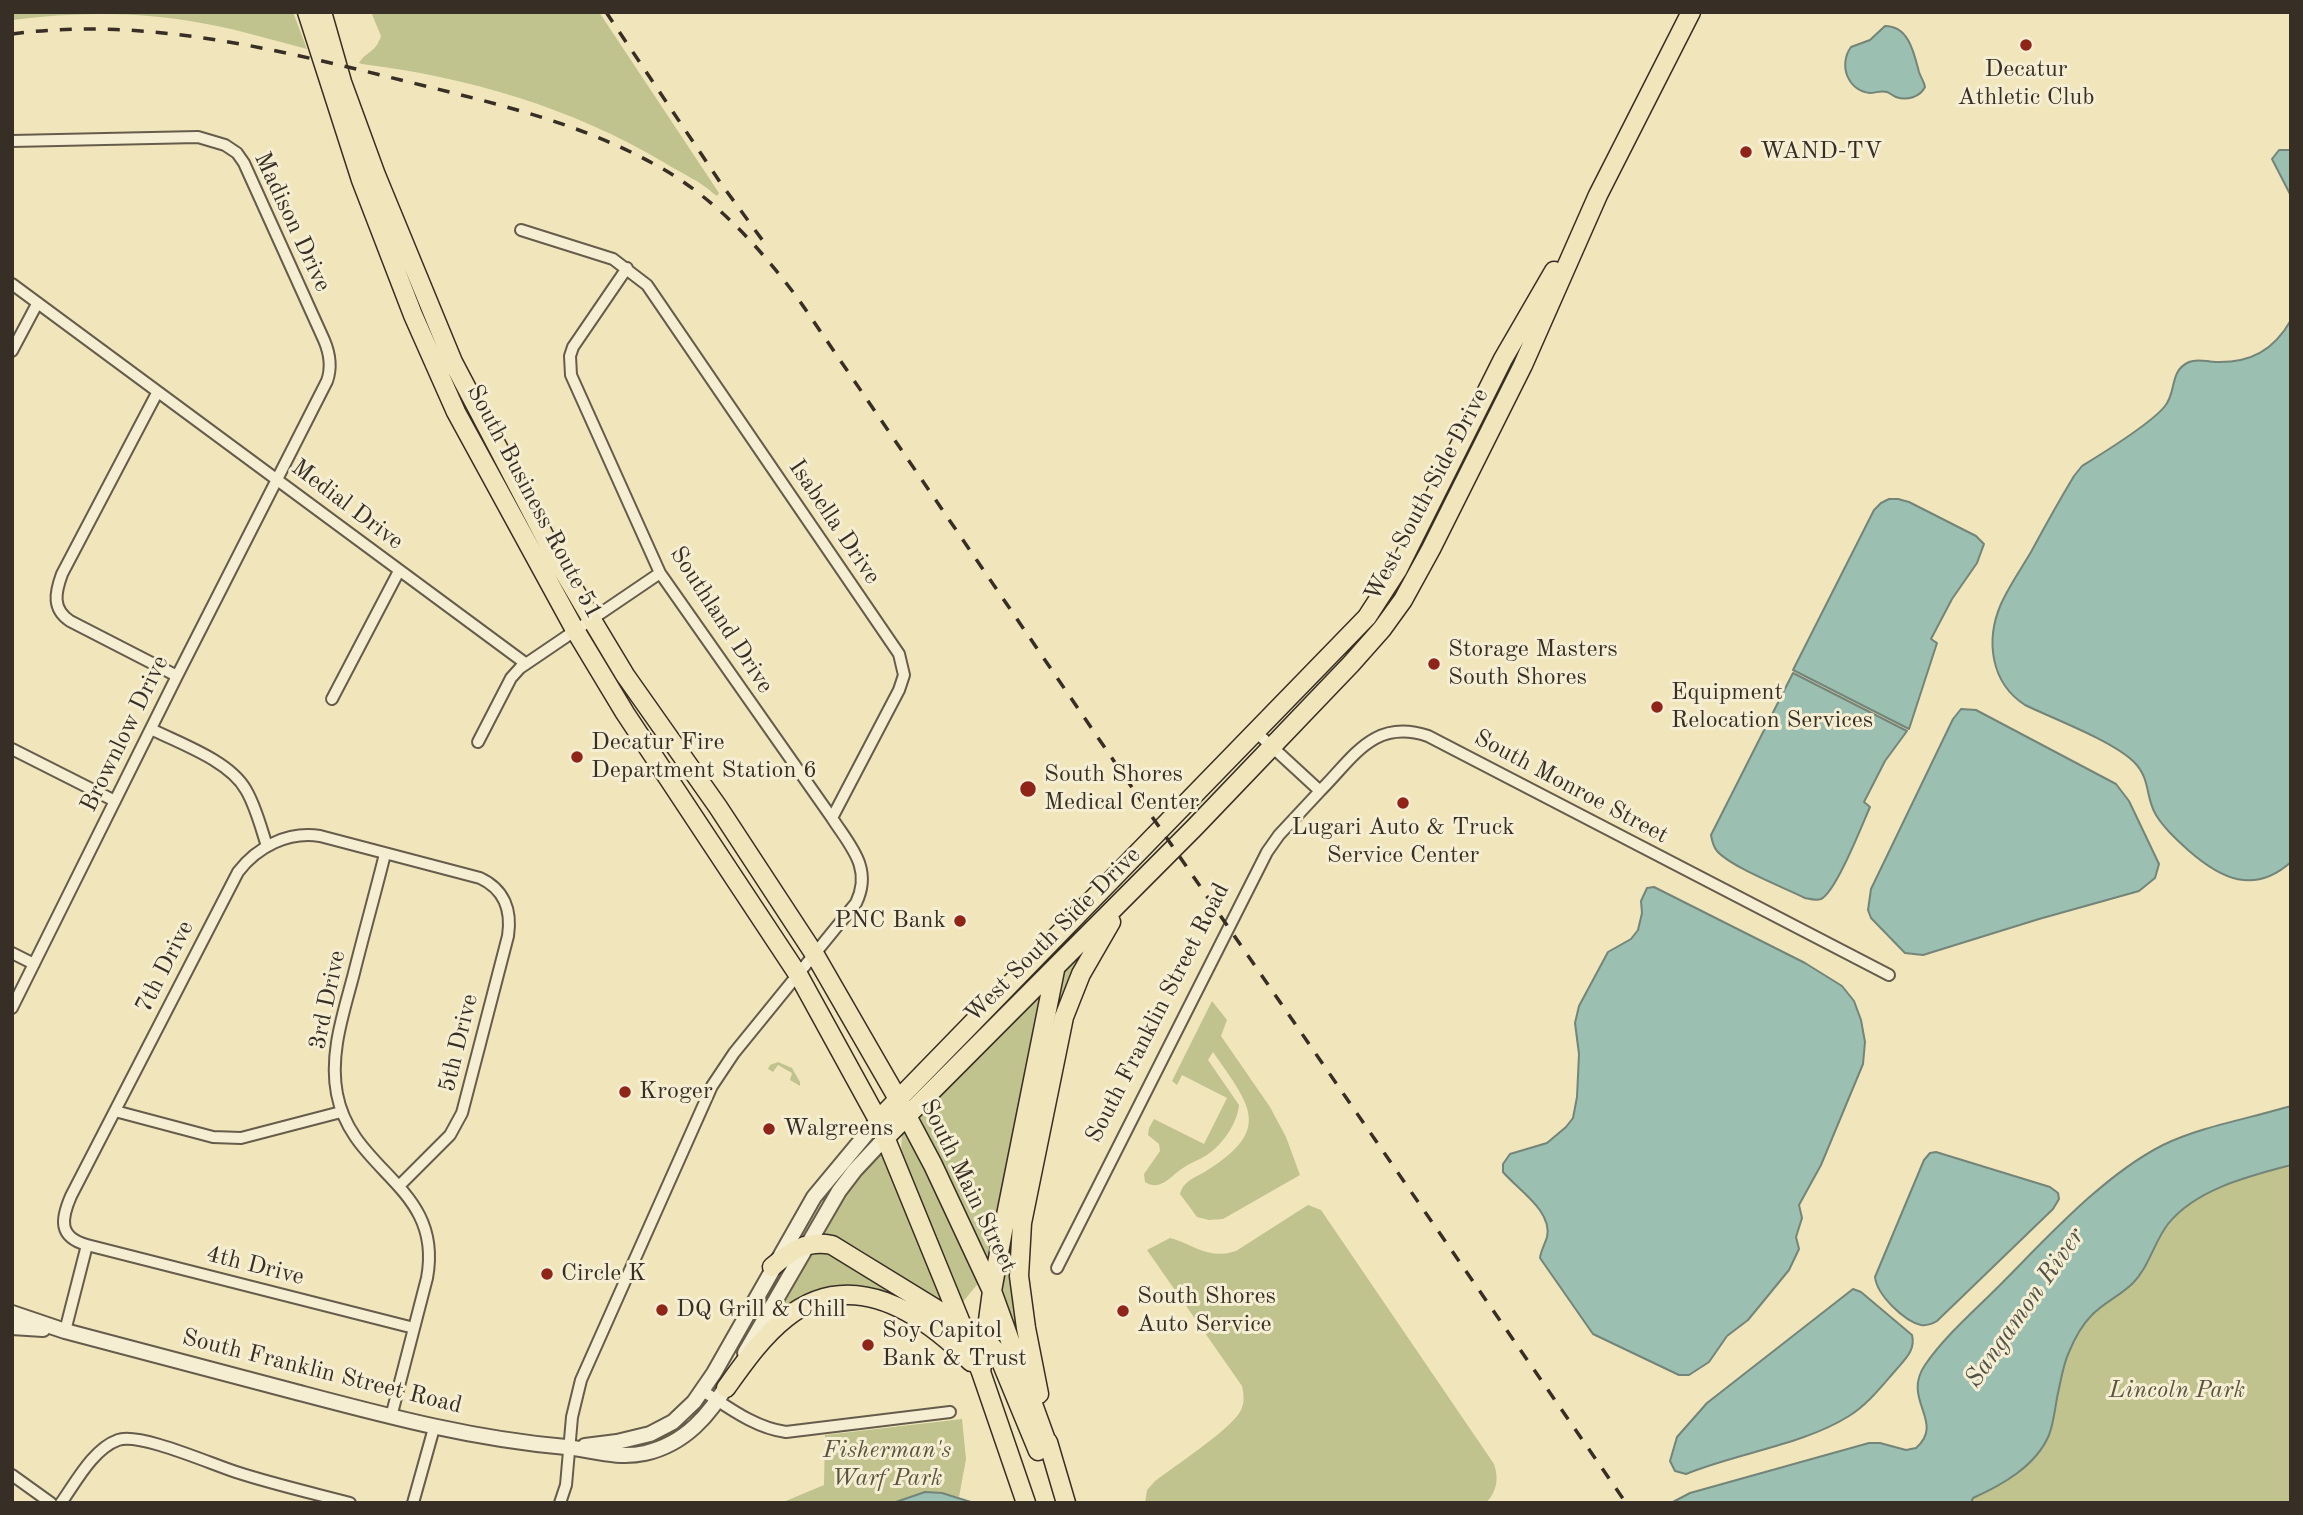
<!DOCTYPE html>
<style>
body{margin:0}
#map{position:relative;width:2303px;height:1515px;overflow:hidden;background:#f1e5bc;font-family:"Old Standard TT",serif}
canvas{display:block}
.frame{position:absolute;inset:0;border:14px solid #372e25;pointer-events:none}
</style>
<div id="map">
<canvas width="2303" height="1515"></canvas>
<div class="frame"></div>
</div>
<script>
const c = document.querySelector('canvas').getContext('2d');
c.lineJoin = 'round';
function paint(path, color) { c.fillStyle = color; c.fill(path, 'evenodd'); }
function trace(path, color, width, dash) { c.strokeStyle = color; c.lineWidth = width; c.lineCap = dash ? 'butt' : 'round'; c.setLineDash(dash || []); c.stroke(path); }
function label(font, color, halo, rows, align = 'center') {
  c.font = font + ' "Old Standard TT",serif'; c.lineWidth = 6; c.setLineDash([]); c.textBaseline = 'middle'; c.strokeStyle = halo; c.fillStyle = color; for (const [text, x, y, turn = 0] of rows) {
    c.save(); c.translate(x, y); c.rotate((+turn || 0) * Math.PI / 180); c.textAlign = isNaN(turn) ? turn : align; if (halo) c.strokeText(text, 0, 0); c.fillText(text, 0, 0); c.restore();
  }
}
paint(new Path2D(`
 M 12,12 L 293,12 L 307,49 C 272,40 237,29 201,23 C 139,11 75,12 12,20 Z
 M 371,12 L 599,12 L 719,193 L 717,196 L 714,194 C 700,181 681,173 665,163 C 573,108 468,77 362,64 L 359,63 C 366,51 375,54 381,36 Z
 M 1104,924 L 1080,966 L 1021,1216 L 1024,1343 L 1017,1339 L 999,1291 L 1060,971 Z
 M 1051,952 L 1049,966 L 932,1084 L 927,1082 Z
 M 1046,982 L 990,1269 L 961,1203 L 918,1114 Z
 M 1212,1001 L 1227,1020 L 1221,1036 L 1270,1107 L 1286,1137 L 1300,1175 L 1223,1219 L 1209,1220 L 1197,1217 L 1180,1194 C 1183,1182 1193,1178 1203,1173 C 1273,1130 1252,1108 1213,1052 L 1208,1060 L 1239,1105 C 1237,1124 1223,1144 1207,1155 C 1199,1160 1190,1163 1183,1168 C 1170,1176 1161,1192 1145,1182 L 1144,1174 L 1160,1151 L 1159,1144 L 1148,1135 L 1149,1128 L 1154,1119 L 1204,1144 L 1227,1098 L 1182,1075 L 1177,1085 L 1172,1081 Z
 M 778,1062 L 792,1068 L 800,1082 L 800,1086 L 790,1080 L 792,1073 L 778,1065 L 773,1072 L 768,1069 L 770,1065 Z
 M 902,1132 L 911,1136 L 980,1281 L 962,1303 L 907,1172 L 901,1152 Z
 M 881,1150 L 943,1300 L 942,1301 C 910,1288 847,1232 818,1233 L 841,1197 Z
 M 2291,1165 L 2291,1503 L 1971,1503 L 1973,1498 C 2002,1485 2036,1466 2048,1435 C 2054,1422 2055,1407 2058,1394 C 2061,1380 2063,1365 2069,1352 C 2074,1340 2081,1326 2091,1316 C 2104,1302 2124,1294 2136,1279 C 2150,1263 2155,1241 2168,1224 C 2196,1189 2249,1176 2291,1165 Z
 M 1308,1205 L 1321,1210 L 1494,1464 C 1499,1479 1497,1491 1486,1503 L 1145,1503 L 1147,1490 L 1155,1481 C 1175,1466 1228,1431 1240,1412 C 1245,1403 1244,1396 1242,1386 L 1147,1250 L 1170,1238 C 1196,1245 1207,1260 1236,1251 Z
 M 808,1252 L 832,1252 L 897,1295 C 854,1277 815,1288 777,1314 L 776,1311 Z
 M 962,1419 L 966,1459 L 959,1497 C 936,1492 914,1494 893,1503 L 781,1503 L 824,1485 L 825,1435 Z`), '#c0c38d');
const water = new Path2D(`
 M 1885,26 C 1909,26 1914,53 1919,72 C 1921,78 1924,81 1925,87 C 1920,97 1907,101 1896,97 C 1893,96 1890,93 1887,92 C 1881,90 1876,93 1870,93 C 1848,91 1838,65 1851,47 L 1870,40 Z
 M 2279,150 L 2291,150 L 2291,196 L 2272,159 Z
 M 2291,320 L 2291,862 C 2254,895 2221,879 2188,850 C 2176,839 2164,828 2156,815 C 2145,797 2151,779 2134,762 C 2113,741 2054,719 2025,705 C 1991,683 1985,641 2001,604 C 2009,586 2021,569 2031,552 C 2045,526 2059,501 2074,476 L 2082,466 C 2103,453 2151,424 2165,406 C 2177,391 2169,371 2189,362 C 2198,358 2207,362 2216,362 C 2251,363 2274,350 2291,320 Z
 M 1889,499 L 1898,499 L 1909,502 L 1976,536 L 1984,544 L 1977,563 L 1952,599 L 1931,639 L 1937,643 L 1909,729 L 1793,670 L 1874,510 L 1881,503 Z
 M 1793,673 L 1907,731 L 1885,761 L 1864,802 L 1870,807 C 1862,825 1836,892 1821,899 C 1816,901 1810,899 1805,898 C 1783,887 1731,867 1717,851 C 1713,846 1712,841 1711,835 Z
 M 1961,709 L 1976,710 L 2116,784 L 2129,801 L 2159,864 L 2155,878 L 2139,891 L 2039,919 L 1923,955 L 1905,953 L 1871,918 L 1868,910 L 1871,889 L 1953,719 Z
 M 1654,887 L 1805,963 L 1842,986 L 1854,1001 L 1861,1020 L 1865,1042 L 1863,1064 L 1821,1165 L 1799,1205 L 1802,1218 L 1796,1237 L 1799,1249 L 1789,1270 L 1748,1320 L 1727,1336 L 1709,1362 L 1689,1375 L 1679,1375 L 1593,1334 L 1540,1258 C 1541,1250 1545,1244 1547,1237 C 1553,1211 1517,1189 1503,1172 L 1503,1164 L 1510,1154 L 1547,1143 L 1566,1127 L 1573,1118 L 1577,1097 L 1579,1054 L 1575,1023 L 1579,1006 L 1608,952 L 1631,939 L 1638,930 L 1642,913 L 1641,901 L 1647,888 Z
 M 2291,1106 L 2291,1165 C 2249,1176 2196,1189 2168,1224 C 2154,1242 2149,1267 2133,1283 C 2120,1296 2103,1303 2091,1316 C 2081,1326 2074,1340 2069,1352 C 2063,1365 2061,1380 2058,1393 C 2055,1407 2054,1422 2049,1435 C 2036,1466 2002,1485 1973,1498 L 1971,1503 L 1671,1503 L 1690,1493 L 1869,1443 L 1880,1443 L 1906,1450 L 1916,1448 C 1946,1422 1901,1400 1925,1365 C 1945,1336 1973,1312 1998,1287 C 2046,1239 2102,1176 2163,1145 C 2199,1127 2251,1118 2291,1106 Z
 M 1936,1152 L 2050,1187 L 2058,1193 L 2059,1199 L 2053,1209 L 1937,1321 C 1932,1324 1928,1326 1921,1325 C 1904,1321 1877,1295 1875,1277 L 1924,1160 L 1930,1153 Z
 M 1853,1289 L 1861,1292 L 1912,1335 C 1916,1351 1904,1360 1895,1371 C 1881,1387 1867,1405 1849,1416 C 1803,1445 1737,1453 1686,1474 L 1675,1471 L 1670,1461 L 1677,1437 L 1707,1403 Z
 M 925,1492 L 942,1493 L 974,1503 L 893,1503 Z`);
paint(water, '#9bbfb1');
trace(water, '#738579', 2);
const minor = new Path2D(`
 M 12,141 L 198,137 L 225,145 L 237,153 L 244,163 L 324,340 C 330,354 332,367 327,381 L 177,676 L 12,1008
 M 521,230 L 613,259 L 647,285 L 899,654 L 904,675 L 899,690 L 832,818
 M 12,284 L 525,663
 M 12,351 L 37,304
 M 157,393 L 62,574 C 55,593 52,609 70,621 L 177,676
 M 332,699 L 399,571
 M 151,729 C 181,744 230,761 246,790 C 256,807 261,828 267,846
 M 1256,732 L 1320,791 C 1354,757 1374,718 1428,736 L 1889,975
 M 478,742 L 511,678 L 520,668 L 660,573
 M 12,749 L 115,801
 M 385,854 C 375,894 364,933 354,973 C 344,1012 329,1053 337,1094 C 352,1173 444,1186 427,1278 L 391,1417
 M 12,953 L 34,964
 M 115,1111 L 213,1137 L 241,1138 L 341,1112
 M 87,1245 L 414,1328
 M 1057,1268 L 1267,852 L 1279,835 L 1320,791
 M 65,1331 L 87,1245 C 58,1237 61,1219 71,1196 L 238,872 C 257,847 288,831 320,836 L 480,878 C 504,889 512,910 508,936 L 462,1113 L 450,1135 L 399,1186
 M 703,1391 C 728,1407 755,1428 786,1432 L 950,1412
 M 12,1475 L 51,1503
 M 61,1503 C 76,1482 93,1449 118,1440 C 139,1432 211,1464 236,1472 C 273,1484 312,1493 350,1503
 M 413,1503 L 434,1428
 M 560,1503 L 566,1485 L 572,1417 L 581,1380 L 712,1086 L 734,1053 L 856,903 C 873,868 850,846 832,818 L 660,573 L 571,375 L 570,356 L 573,347 L 627,268`);
const tertiary = new Path2D(`
 M 12,1313 L 65,1331 C 142,1351 219,1372 296,1392 C 387,1416 472,1439 566,1447 C 593,1450 617,1459 645,1453 C 685,1444 710,1415 730,1380
 M 12,1327 L 43,1329
 M 745,1353 L 839,1191 L 855,1170 L 885,1138
 M 585,1446 L 617,1442 L 650,1434 L 673,1422 L 694,1402 L 714,1373 L 814,1197 L 878,1120`);
const primary = new Path2D(`
 M 307,12 L 361,180 L 413,315 L 456,412 L 575,630 L 625,713 L 799,976 L 878,1120 L 981,1372 L 1026,1503
 M 322,12 L 342,82 L 376,175 L 453,362 L 558,562 L 592,620 L 625,675 L 718,807 L 815,955 L 898,1099 L 933,1165 L 992,1291 L 1050,1451
 M 878,1120 L 1367,617 L 1398,569 L 1503,359 L 1554,271
 M 885,1138 L 1195,827 L 1351,664 L 1382,629 L 1403,600 L 1431,549 L 1523,365 L 1598,195 L 1691,12
 M 772,1267 C 791,1251 806,1240 832,1245 L 985,1339 L 997,1352 L 1038,1451
 M 981,1372 L 992,1291 L 1005,1220 L 1055,970
 M 726,1388 C 744,1363 762,1337 786,1318 C 852,1265 922,1313 971,1362
 M 1039,1394 L 1026,1328 L 1019,1276 L 1022,1223 L 1064,1017 L 1081,974 L 1111,922
 M 1048,1442 L 1066,1503`);
trace(minor, '#665c4b', 14);
trace(tertiary, '#665c4b', 18);
trace(primary, '#372e25', 21);
trace(minor, '#f6eed3', 10);
trace(tertiary, '#f6eed3', 14);
trace(primary, '#f1e5bc', 18);
trace(new Path2D(`
 M 606,12 L 722,185 L 766,245
 M 12,34 C 146,16 279,50 409,82 C 497,104 583,123 663,169 C 718,201 761,249 799,300 L 1144,805 L 1626,1503`), '#372e25', 3.5, [12, 12]);
for (const [x, y, r, color] of [
 [2026,45,7,"#8f2418"],
 [1746,152,7,"#8f2418"],
 [1434,664,7,"#8f2418"],
 [1657,707,7,"#8f2418"],
 [577,757,7,"#8f2418"],
 [1028,789,9,"#8f2418"],
 [1403,803,7,"#8f2418"],
 [960,921,7,"#8f2418"],
 [625,1092,7,"#8f2418"],
 [769,1129,7,"#8f2418"],
 [547,1274,7,"#8f2418"],
 [662,1310,7,"#8f2418"],
 [1123,1311,7,"#8f2418"],
 [868,1345,7,"#8f2418"]
]) { const dot = new Path2D(); dot.arc(x, y, r, 0, 2 * Math.PI); c.fillStyle = color; c.fill(dot); trace(dot, '#f6eed3', 2.5); }
label('24px', '#372e25', '#f6eed3', [
 ["Decatur",2026,70,"center"],
 ["Athletic Club",2026,98,"center"],
 ["WAND-TV",1760,152],
 ["Storage Masters",1448,650],
 ["South Shores",1448,678],
 ["Equipment",1671,693],
 ["Relocation Services",1671,721],
 ["Decatur Fire",591,743],
 ["Department Station 6",591,771],
 ["South Shores",1044,775],
 ["Medical Center",1044,803],
 ["Lugari Auto & Truck",1403,828,"center"],
 ["Service Center",1403,856,"center"],
 ["PNC Bank",946,921,"right"],
 ["Kroger",639,1092],
 ["Walgreens",783,1129],
 ["Circle K",561,1274],
 ["South Shores",1137,1297],
 ["Auto Service",1137,1325],
 ["DQ Grill & Chill",676,1310],
 ["Soy Capitol",882,1331],
 ["Bank & Trust",882,1359]
], 'left');
label('24px', '#372e25', '#f6eed3', [
 ["Madison Drive",292,222,65],
 ["West South Side Drive",1427,495,-62],
 ["South Business Route 51",534,502,62],
 ["Medial Drive",347,505,37],
 ["Isabella Drive",834,522,56],
 ["Southland Drive",721,620,57],
 ["Brownlow Drive",125,734,-64],
 ["South Monroe Street",1571,787,28],
 ["West South Side Drive",1053,935,-45],
 ["7th Drive",165,967,-63],
 ["3rd Drive",328,1000,-78],
 ["South Franklin Street Road",1158,1013,-63],
 ["5th Drive",459,1043,-76],
 ["South Main Street",968,1186,64],
 ["4th Drive",255,1266,14],
 ["South Franklin Street Road",322,1372,14]
]);
label('italic 24px', '#59533f', '#f6eed3', [
 ["Lincoln Park",2177,1391],
 ["Fisherman's",887,1451],
 ["Warf Park",887,1479]
]);
label('italic 26px', '#505248', '#f6eed3', [
 ["Sangamon River",2025,1308,-55]
]);
</script>
